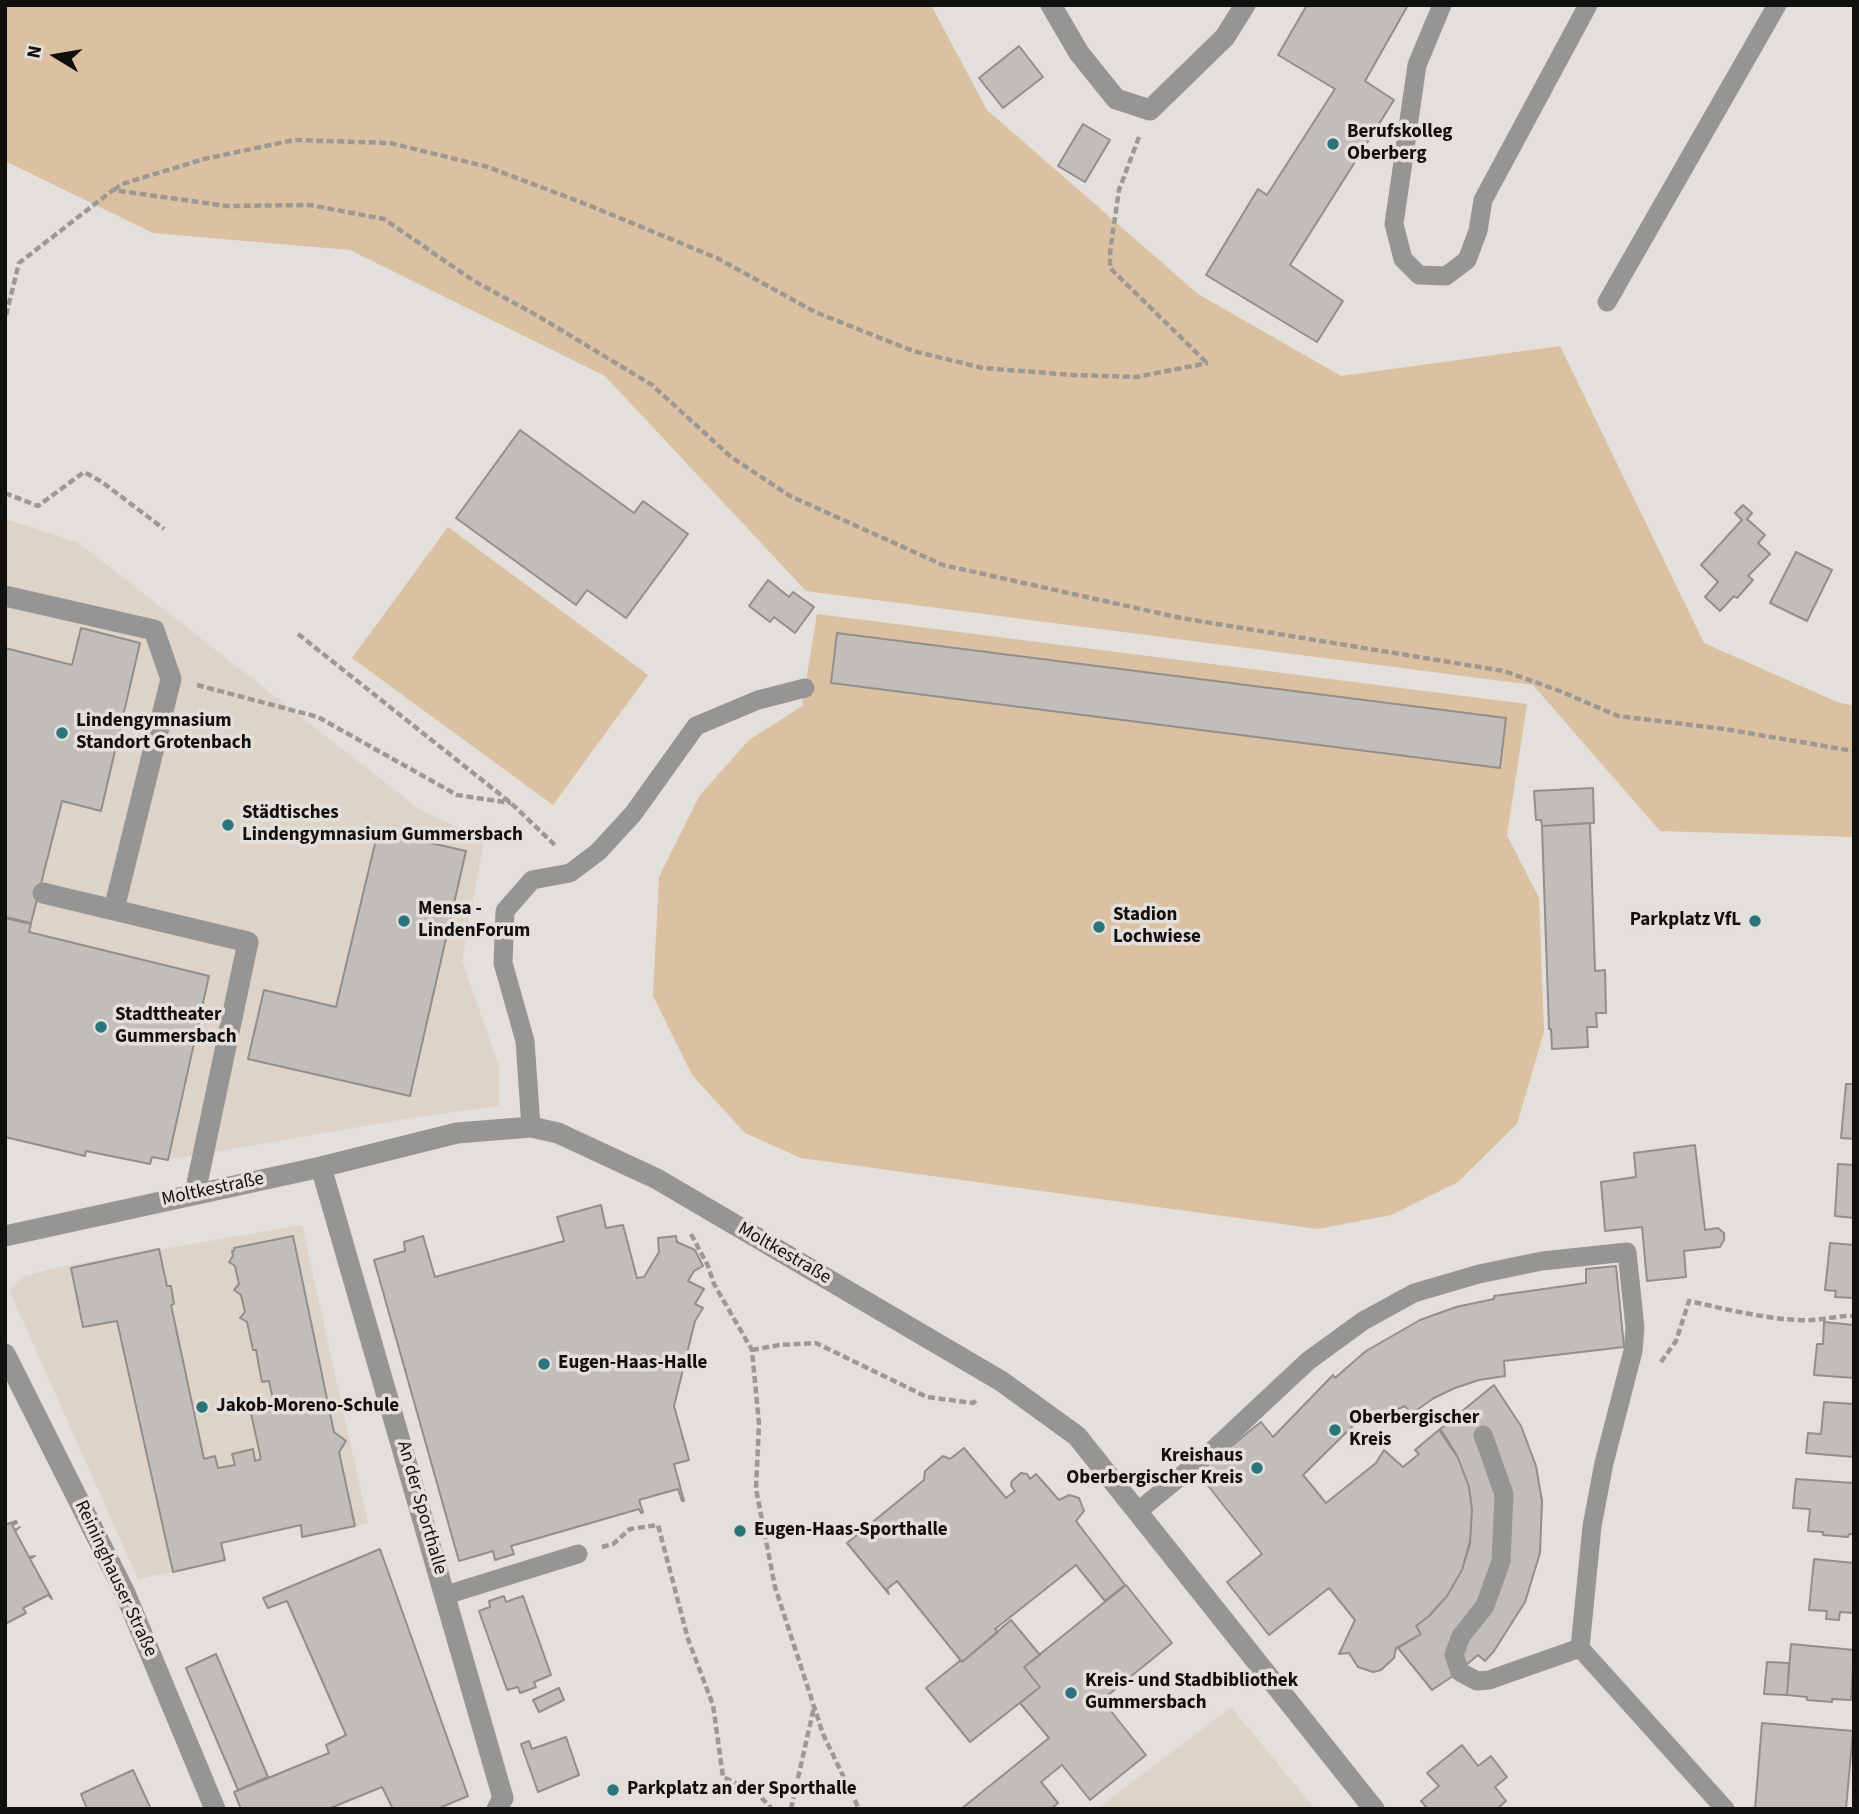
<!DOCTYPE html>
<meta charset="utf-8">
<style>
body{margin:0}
#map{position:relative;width:1859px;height:1814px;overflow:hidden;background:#e3dfdb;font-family:"Source Sans 3",sans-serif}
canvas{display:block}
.frame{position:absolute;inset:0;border:7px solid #11100e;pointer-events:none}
.north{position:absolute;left:21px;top:21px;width:70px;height:70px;-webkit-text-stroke:5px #e3dfdb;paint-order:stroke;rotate:281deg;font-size:19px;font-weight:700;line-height:28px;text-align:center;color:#11100e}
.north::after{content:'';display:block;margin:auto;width:24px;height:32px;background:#11100e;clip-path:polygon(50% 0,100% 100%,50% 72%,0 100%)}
</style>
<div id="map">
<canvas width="1859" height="1814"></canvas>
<div class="frame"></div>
<div class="north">N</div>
</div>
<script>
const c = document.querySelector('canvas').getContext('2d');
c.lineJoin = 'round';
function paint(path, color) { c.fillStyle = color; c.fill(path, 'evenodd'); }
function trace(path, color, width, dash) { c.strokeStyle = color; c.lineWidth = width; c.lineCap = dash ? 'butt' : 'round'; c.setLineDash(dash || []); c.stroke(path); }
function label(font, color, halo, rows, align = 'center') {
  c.font = font + ' "Source Sans 3",sans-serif'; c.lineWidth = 7; c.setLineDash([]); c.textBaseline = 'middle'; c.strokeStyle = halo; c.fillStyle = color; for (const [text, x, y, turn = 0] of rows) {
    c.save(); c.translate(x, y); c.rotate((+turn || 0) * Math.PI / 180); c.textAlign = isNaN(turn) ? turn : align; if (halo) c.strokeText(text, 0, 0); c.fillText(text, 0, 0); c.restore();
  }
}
paint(new Path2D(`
 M 5,519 L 79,543 L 419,809 L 484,840 L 462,961 L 499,1066 L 499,1106 L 411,1118 L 168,1160 L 5,926 Z
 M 302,1225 L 368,1523 L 302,1537 L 300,1525 L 221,1543 L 225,1560 L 138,1579 L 9,1290 L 24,1276 L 59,1267 Z
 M 1231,1707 L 1315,1809 L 1097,1809 Z`), '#ddd3c9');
paint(new Path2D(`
 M 5,5 L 931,5 L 987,110 L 1198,294 L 1341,376 L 1560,346 L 1704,643 L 1837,702 L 1854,706 L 1854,837 L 1660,831 L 1533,685 L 806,591 L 605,376 L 350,250 L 153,233 L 5,161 Z
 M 448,527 L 648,675 L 553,805 L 352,658 Z
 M 817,614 L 1527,704 L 1507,835 L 1539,898 L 1544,1032 L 1517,1124 L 1458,1182 L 1391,1215 L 1318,1229 L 801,1158 L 745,1133 L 692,1075 L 653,996 L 659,877 L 700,795 L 749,740 L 802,706 Z`), '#dbc0a2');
const building = new Path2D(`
 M 1307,5 L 1408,5 L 1365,81 L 1394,100 L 1290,265 L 1343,301 L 1317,342 L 1206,275 L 1258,189 L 1267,195 L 1335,89 L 1278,55 Z
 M 1019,46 L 1043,77 L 1003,108 L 979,78 Z
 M 1083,124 L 1110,140 L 1085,182 L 1058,166 Z
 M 520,430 L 634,513 L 643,501 L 688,534 L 626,618 L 587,590 L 576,605 L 456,518 Z
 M 1743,505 L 1752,513 L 1747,519 L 1765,535 L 1758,543 L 1770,554 L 1748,576 L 1753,580 L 1737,598 L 1734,596 L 1720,611 L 1705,597 L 1718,582 L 1701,565 L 1742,520 L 1735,513 Z
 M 1796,552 L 1832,570 L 1807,621 L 1770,603 Z
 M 768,580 L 789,597 L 793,592 L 814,607 L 795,633 L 774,617 L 770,622 L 749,606 Z
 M 81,628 L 140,643 L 101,811 L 62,801 L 31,923 L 5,917 L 5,648 L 72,665 Z
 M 837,633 L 1506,718 L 1500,768 L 831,683 Z
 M 1593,788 L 1594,823 L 1542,826 L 1541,820 L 1536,820 L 1534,791 Z
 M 1590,823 L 1595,971 L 1605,970 L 1606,1013 L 1596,1013 L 1597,1027 L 1587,1027 L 1588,1047 L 1552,1049 L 1551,1029 L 1549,1029 L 1542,826 Z
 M 378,831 L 466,851 L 410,1096 L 248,1059 L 264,990 L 336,1007 Z
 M 5,918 L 31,924 L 29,932 L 209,976 L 168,1160 L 152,1157 L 150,1164 L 86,1151 L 85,1156 L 5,1137 Z
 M 1846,1084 L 1854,1084 L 1854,1139 L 1841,1138 Z
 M 1695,1145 L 1705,1230 L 1718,1228 L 1724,1233 L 1724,1240 L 1720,1247 L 1684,1251 L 1686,1277 L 1647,1281 L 1642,1227 L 1605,1231 L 1601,1182 L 1636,1177 L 1634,1153 Z
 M 1838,1164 L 1854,1165 L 1854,1218 L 1835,1216 Z
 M 601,1205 L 606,1228 L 623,1225 L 637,1278 L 644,1277 L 659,1252 L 658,1238 L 676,1236 L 677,1242 L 695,1250 L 703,1266 L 694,1271 L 688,1281 L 704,1289 L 695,1304 L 703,1308 L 695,1321 L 674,1406 L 689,1460 L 674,1464 L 684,1501 L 682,1501 L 678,1489 L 639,1500 L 643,1512 L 641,1513 L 639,1509 L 511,1546 L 514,1554 L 495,1560 L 493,1551 L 459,1561 L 374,1260 L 405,1251 L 404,1242 L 423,1236 L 435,1277 L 564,1241 L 557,1217 Z
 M 293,1236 L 334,1432 L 346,1441 L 339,1452 L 355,1526 L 302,1537 L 301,1525 L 221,1543 L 225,1560 L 173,1572 L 117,1321 L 83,1327 L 71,1268 L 159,1249 L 167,1286 L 171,1286 L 174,1304 L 171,1305 L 204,1459 L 215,1456 L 218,1468 L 235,1465 L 232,1454 L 253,1449 L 255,1461 L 261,1459 L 250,1409 L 274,1404 L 269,1381 L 262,1382 L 256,1350 L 253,1350 L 247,1322 L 240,1318 L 245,1312 L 241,1295 L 234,1290 L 239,1284 L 235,1266 L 229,1262 L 233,1256 L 232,1251 L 234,1251 L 234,1248 Z
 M 1830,1243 L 1854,1245 L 1854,1298 L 1835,1297 L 1836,1291 L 1825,1290 Z
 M 1616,1266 L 1624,1347 L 1504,1361 L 1505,1376 L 1479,1380 L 1455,1388 L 1434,1398 L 1411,1414 L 1405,1406 L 1375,1419 L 1368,1411 L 1303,1475 L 1326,1503 L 1376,1463 L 1384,1450 L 1403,1467 L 1419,1454 L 1415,1450 L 1440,1429 L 1447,1439 L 1458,1458 L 1469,1487 L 1472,1510 L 1470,1544 L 1462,1570 L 1447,1596 L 1429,1616 L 1416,1626 L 1421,1634 L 1396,1648 L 1394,1658 L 1381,1670 L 1373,1672 L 1358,1667 L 1349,1653 L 1339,1654 L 1355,1620 L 1329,1588 L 1269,1635 L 1227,1582 L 1262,1554 L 1198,1473 L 1261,1422 L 1273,1437 L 1333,1375 L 1335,1378 L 1366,1351 L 1420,1320 L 1456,1307 L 1494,1299 L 1494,1296 L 1586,1283 L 1586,1269 Z
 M 1824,1322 L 1854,1325 L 1854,1378 L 1814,1375 L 1817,1344 L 1823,1344 Z
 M 1494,1385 L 1521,1426 L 1536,1466 L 1542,1501 L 1540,1553 L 1525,1602 L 1494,1651 L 1485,1661 L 1478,1655 L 1453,1676 L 1432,1690 L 1398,1648 L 1421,1634 L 1416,1626 L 1429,1616 L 1447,1596 L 1462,1570 L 1470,1541 L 1472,1510 L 1469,1487 L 1458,1458 L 1439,1430 Z
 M 1824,1402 L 1854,1404 L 1854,1457 L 1806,1453 L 1808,1433 L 1821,1434 Z
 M 964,1448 L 1006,1498 L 1015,1491 L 1011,1486 L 1012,1481 L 1021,1473 L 1027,1474 L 1030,1479 L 1036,1474 L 1059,1500 L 1069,1495 L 1079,1498 L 1084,1511 L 1076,1521 L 1125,1585 L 1105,1601 L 1076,1565 L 995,1629 L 998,1632 L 962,1662 L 897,1581 L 887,1589 L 889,1594 L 847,1543 L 924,1480 L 925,1471 L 943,1456 L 950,1459 Z
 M 1796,1479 L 1854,1483 L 1854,1534 L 1849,1534 L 1848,1537 L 1823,1535 L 1823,1532 L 1808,1531 L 1810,1509 L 1793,1508 Z
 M 16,1521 L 17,1523 L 12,1525 L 15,1530 L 20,1527 L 15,1531 L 29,1557 L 35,1556 L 30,1559 L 52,1599 L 48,1595 L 23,1608 L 26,1613 L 5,1624 L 5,1525 Z
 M 380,1549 L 468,1796 L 437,1809 L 393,1809 L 382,1787 L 328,1809 L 241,1809 L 234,1792 L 329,1753 L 326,1745 L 346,1735 L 287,1601 L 268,1608 L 263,1598 Z
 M 1814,1559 L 1854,1563 L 1854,1613 L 1840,1612 L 1839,1620 L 1826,1619 L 1827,1611 L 1809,1610 Z
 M 1126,1585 L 1172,1643 L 1102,1700 L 1146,1755 L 1090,1800 L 1062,1765 L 1041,1782 L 1058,1803 L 1051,1809 L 961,1809 L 1049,1738 L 1020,1703 L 1040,1687 L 1024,1667 Z
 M 504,1596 L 506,1602 L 523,1596 L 551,1675 L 534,1682 L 536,1687 L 520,1693 L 518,1687 L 507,1690 L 479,1611 L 490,1607 L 489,1601 Z
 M 1011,1620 L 1040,1655 L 1024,1667 L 1040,1687 L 970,1742 L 926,1688 L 961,1660 L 962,1662 Z
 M 1791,1644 L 1854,1650 L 1851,1700 L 1832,1699 L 1832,1702 L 1807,1700 L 1807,1697 L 1787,1695 Z
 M 216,1654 L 268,1777 L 238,1790 L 186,1668 Z
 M 1767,1662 L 1789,1663 L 1787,1695 L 1764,1694 Z
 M 559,1688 L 564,1700 L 539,1712 L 533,1700 Z
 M 1762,1723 L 1853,1731 L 1846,1809 L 1755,1809 Z
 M 566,1737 L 579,1775 L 538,1792 L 521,1744 L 529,1741 L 532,1749 Z
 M 1462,1745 L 1478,1766 L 1491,1756 L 1507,1777 L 1495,1787 L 1506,1801 L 1497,1809 L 1428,1809 L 1421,1801 L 1439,1786 L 1427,1773 Z
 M 133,1770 L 151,1809 L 87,1809 L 81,1794 Z`);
paint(building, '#c1beba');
trace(building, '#928f8b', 2);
trace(new Path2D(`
 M 1139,137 L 1119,190 L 1110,252 L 1110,268 L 1207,363
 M 114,190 L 122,184 L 204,159 L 294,140 L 390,143 L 488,167 L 588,205 L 717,258 L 815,312 L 913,351 L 983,368 L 1073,375 L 1136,377 L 1208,363
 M 6,315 L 19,263 L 113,190 L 227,206 L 310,205 L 384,219 L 474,281 L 538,316 L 652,385 L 731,457 L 790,496 L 943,565 L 1181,618 L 1504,671 L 1560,691 L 1618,716 L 1724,729 L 1854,751
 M 5,493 L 38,506 L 84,472 L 102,482 L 164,529
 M 298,634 L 511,803 L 557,847
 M 197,685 L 318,717 L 457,795 L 511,803
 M 691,1234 L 708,1266 L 714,1284 L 752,1350 L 759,1424 L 756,1489 L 775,1587 L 823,1734 L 859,1809
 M 752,1350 L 779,1345 L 816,1343 L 927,1397 L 973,1403 L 978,1399
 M 1661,1362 L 1676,1341 L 1689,1301 C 1725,1309 1761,1318 1798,1320 C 1817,1322 1835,1315 1854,1316
 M 602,1547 L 613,1544 L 630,1529 L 658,1525 L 688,1639 L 713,1705 L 723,1777 L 758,1794 L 772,1809
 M 791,1809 L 814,1707`), '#9c9995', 4.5, [7, 3.5]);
trace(new Path2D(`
 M 1442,5 L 1417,65 L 1394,224 L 1403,259 L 1419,275 L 1446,276 L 1467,260 L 1478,231 L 1483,200 L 1588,5
 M 1607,302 L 1777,5
 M 531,1127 L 525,1041 L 503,963 L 505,911 L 532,880 L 570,873 L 598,852 L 633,814 L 696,726 L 758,700 L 805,688
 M 1483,1435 L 1504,1494 L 1501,1561 L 1485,1606 L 1461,1636 L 1454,1655 L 1460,1672 L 1477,1681 L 1489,1680 L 1580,1648 L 1725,1809
 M 1137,1512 L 1214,1449 L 1308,1361 L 1363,1321 L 1414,1293 L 1479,1274 L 1542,1261 L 1627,1252 L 1635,1328 L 1633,1351 L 1604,1463 L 1592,1526 L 1580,1648
 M 446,1595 L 578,1554`), '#979593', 19);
trace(new Path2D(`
 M 1051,5 L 1079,53 L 1116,99 L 1150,110 L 1225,37 L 1245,5
 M 5,596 L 154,630 L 171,679 L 114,909
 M 43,893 L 248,942 L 195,1193
 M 321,1167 L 503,1798 L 497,1809
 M 5,1236 L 321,1167 L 457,1133 L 531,1127 L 558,1133 L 657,1179 L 1001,1381 L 1077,1436 L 1374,1809
 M 5,1354 L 125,1593 L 215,1809`), '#979593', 21);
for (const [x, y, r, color] of [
 [1333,144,7,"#2b747b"],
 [62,733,7,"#2b747b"],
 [228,825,7,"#2b747b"],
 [404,921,7,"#2b747b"],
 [1755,921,7,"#2b747b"],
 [1099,927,7,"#2b747b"],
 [101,1027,7,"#2b747b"],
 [544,1364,7,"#2b747b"],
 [202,1407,7,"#2b747b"],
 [1335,1430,7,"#2b747b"],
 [1257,1468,7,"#2b747b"],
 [740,1531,7,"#2b747b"],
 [1071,1693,7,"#2b747b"],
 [613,1790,7,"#2b747b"]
]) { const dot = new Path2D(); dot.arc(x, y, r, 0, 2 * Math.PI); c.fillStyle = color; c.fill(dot); trace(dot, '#e3dfdb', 2.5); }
label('bold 19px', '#11100e', '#e3dfdb', [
 ["Berufskolleg",1347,133],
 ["Oberberg",1347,155],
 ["Lindengymnasium",76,722],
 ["Standort Grotenbach",76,744],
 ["Städtisches",242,814],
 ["Lindengymnasium Gummersbach",242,836],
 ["Mensa -",418,910],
 ["LindenForum",418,932],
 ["Stadion",1113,916],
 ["Lochwiese",1113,938],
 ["Parkplatz VfL",1741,921,"right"],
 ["Stadttheater",115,1016],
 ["Gummersbach",115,1038],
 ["Eugen-Haas-Halle",558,1364],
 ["Jakob-Moreno-Schule",216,1407],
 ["Oberbergischer",1349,1419],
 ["Kreis",1349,1441],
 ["Kreishaus",1243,1457,"right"],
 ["Oberbergischer Kreis",1243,1479,"right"],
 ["Eugen-Haas-Sporthalle",754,1531],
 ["Kreis- und Stadbibliothek",1085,1682],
 ["Gummersbach",1085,1704],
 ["Parkplatz an der Sporthalle",627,1790]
], 'left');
label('19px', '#11100e', '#e3dfdb', [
 ["Moltkestraße",213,1190,-12],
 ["Moltkestraße",784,1254,30],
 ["An der Sporthalle",421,1508,74],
 ["Reininghauser Straße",115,1579,65]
]);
</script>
